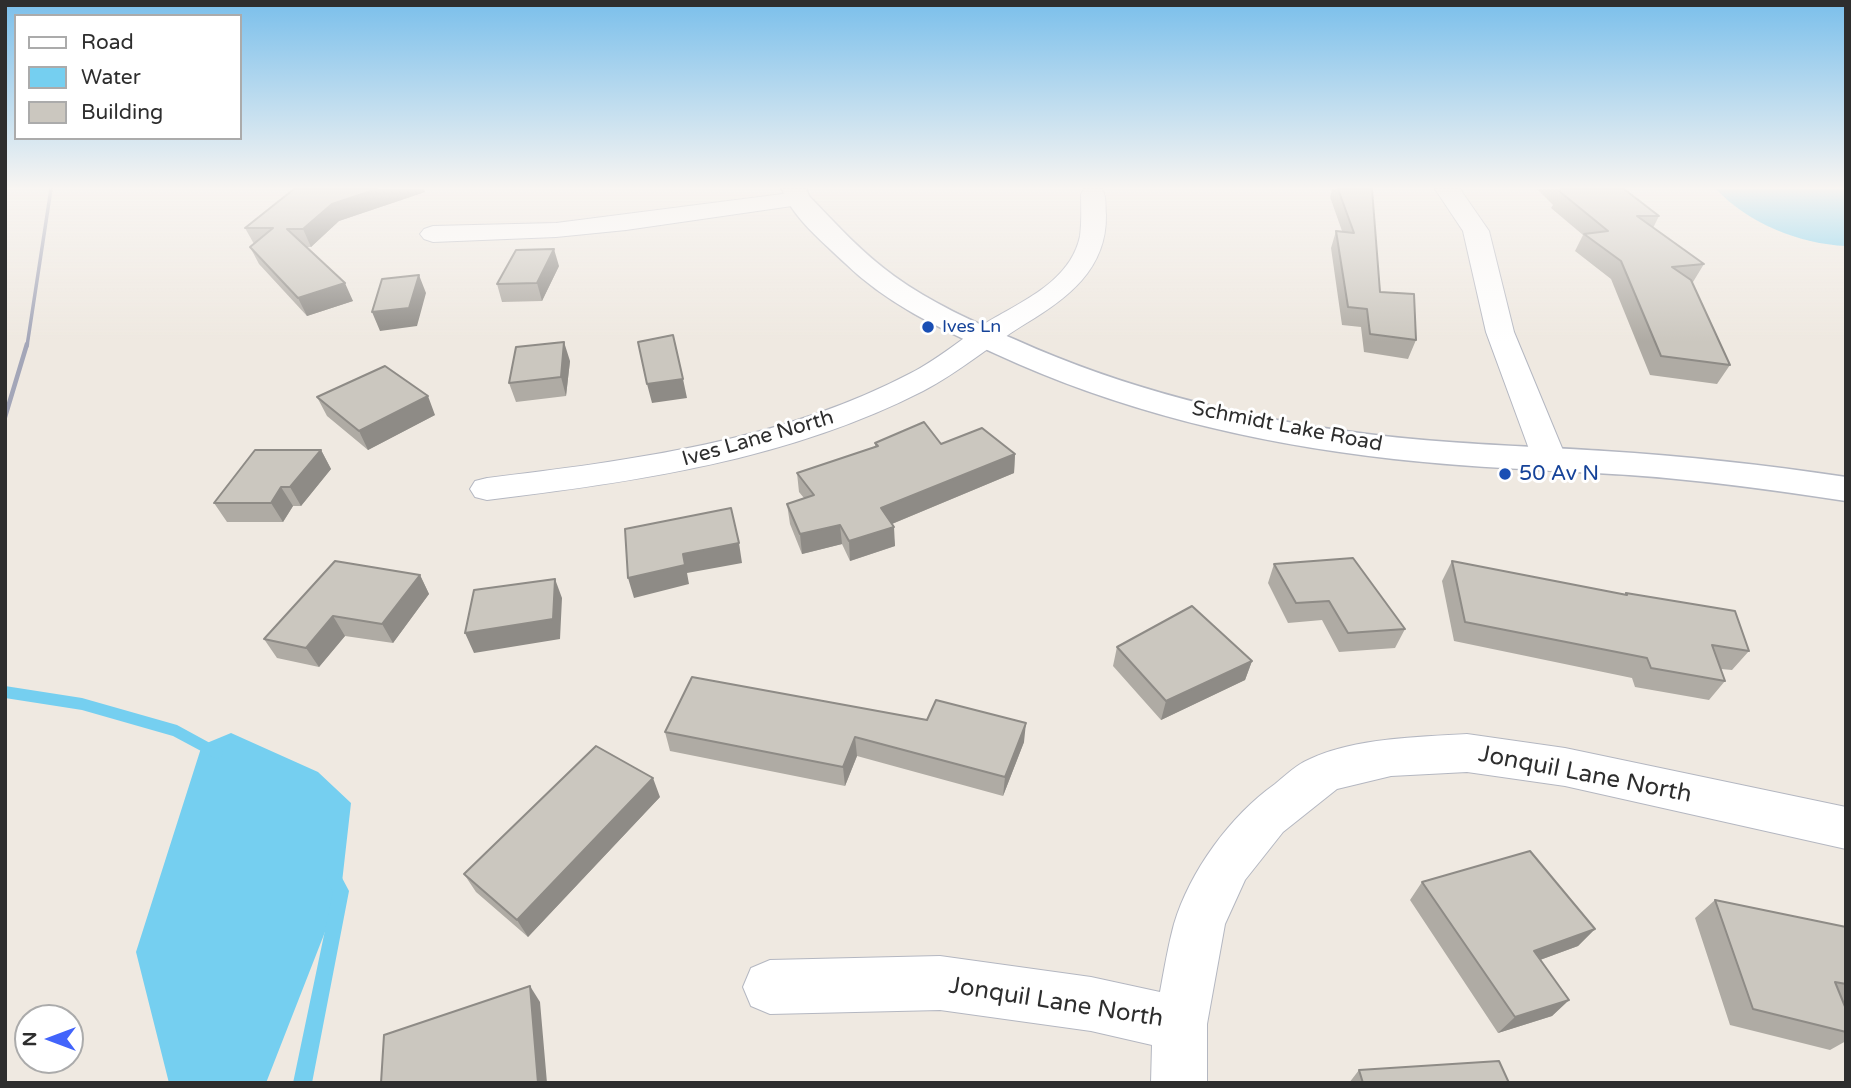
<!DOCTYPE html>
<style>
body{margin:0}
#map{position:relative;width:1851px;height:1088px;overflow:hidden;background:#efe9e1;font-family:"Varela Round",sans-serif}
canvas{display:block}
.frame{position:absolute;inset:0;border:7px solid #2e2e2e;pointer-events:none}
.legend{position:absolute;left:14px;top:14px;width:228px;height:126px;box-sizing:border-box;background:#fff;border:2px solid #ababab;margin:0;padding:9px 12px;list-style:none;font-size:21px;color:#2e2e2e}
.legend li{display:flex;align-items:center;gap:14px;height:35px}
.legend b{width:35px;border:2px solid #ababab}
.north{position:absolute;left:14px;top:1004px;width:70px;height:70px;box-sizing:border-box;background:#fff;border:2px solid #ababab;border-radius:50%;rotate:270deg;font-size:19px;font-weight:700;line-height:28px;text-align:center;color:#2e2e2e}
.north::after{content:'';display:block;margin:auto;width:24px;height:32px;background:#4264fb;clip-path:polygon(50% 0,100% 100%,50% 72%,0 100%)}
</style>
<div id="map">
<canvas width="1851" height="1088"></canvas>
<div class="frame"></div>
<ul class="legend">
<li><b style="height:9px;background:#fff"></b>Road</li>
<li><b style="height:19px;background:#75cff0"></b>Water</li>
<li><b style="height:19px;background:#cbc7bf"></b>Building</li>
</ul>
<div class="north">N</div>
</div>
<script>
const c = document.querySelector('canvas').getContext('2d');
c.lineJoin = 'round';
function paint(path, color) { c.fillStyle = color; c.fill(path, 'evenodd'); }
function trace(path, color, width, dash) { c.strokeStyle = color; c.lineWidth = width; c.lineCap = dash ? 'butt' : 'round'; c.setLineDash(dash || []); c.stroke(path); }
function label(font, color, halo, rows, align = 'center') {
  c.font = font + ' "Varela Round",sans-serif'; c.lineWidth = 6; c.setLineDash([]); c.textBaseline = 'middle'; c.strokeStyle = halo; c.fillStyle = color; for (const [text, x, y, turn = 0] of rows) {
    c.save(); c.translate(x, y); c.rotate((+turn || 0) * Math.PI / 180); c.textAlign = isNaN(turn) ? turn : align; if (halo) c.strokeText(text, 0, 0); c.fillText(text, 0, 0); c.restore();
  }
}
paint(new Path2D(`
 M 1716,189 L 1846,189 L 1846,246 C 1799,244 1748,223 1716,189 Z
 M 231,733 L 318,772 L 351,803 L 341,891 L 266,1083 L 169,1083 L 136,952 L 202,745 Z`), '#75cff0');
paint(new Path2D(`
 M 5,686 L 82,698 L 177,725 L 221,749 L 223,753 L 221,757 L 216,759 L 173,736 L 82,710 L 5,698 Z
 M 334,871 L 340,874 L 349,891 L 312,1083 L 293,1083 L 333,892 L 326,879 L 328,874 Z`), '#75cff0');
const street = new Path2D(`
 M 1084,189 L 1102,189 C 1107,197 1105,206 1106,215 C 1107,269 1067,299 1025,324 C 990,345 960,372 923,391 C 788,460 636,482 487,500 L 475,497 L 470,489 L 475,481 L 487,478 C 632,460 780,442 911,373 C 936,360 958,342 981,326 C 1017,303 1070,284 1080,236 C 1082,222 1081,208 1081,194 Z
 M 1435,189 L 1460,189 L 1489,231 L 1514,332 L 1567,460 L 1562,468 L 1550,471 L 1538,468 L 1533,460 L 1486,332 L 1463,231 Z
 M 798,192 L 806,194 L 810,199 L 806,204 L 626,230 L 556,237 L 433,242 L 424,239 L 420,234 L 424,229 L 433,226 L 556,223 Z
 M 1467,734 L 1565,748 L 1846,807 L 1846,849 L 1565,786 L 1467,772 L 1391,776 L 1337,789 L 1283,832 L 1245,880 L 1225,924 L 1207,1024 L 1207,1083 L 1151,1083 L 1152,1045 L 1091,1031 L 940,1010 L 770,1014 L 751,1006 L 743,987 L 751,968 L 770,960 L 940,956 L 1091,977 L 1160,992 C 1164,970 1168,946 1174,924 C 1190,871 1230,816 1275,784 C 1286,775 1297,764 1310,759 C 1354,738 1418,737 1467,734 Z`);
const secondary = new Path2D(`
 M 782,189 L 806,189 L 809,196 C 836,224 862,253 894,276 C 931,303 974,322 1016,340 C 1127,390 1246,419 1367,434 C 1446,444 1525,446 1604,451 C 1685,456 1766,465 1846,477 L 1846,501 C 1774,490 1702,480 1629,475 C 1551,470 1472,468 1394,459 C 1258,444 1121,412 996,354 C 942,329 888,305 845,263 C 823,242 792,217 782,189 Z`);
trace(street, '#b4b7c1', 2);
trace(secondary, '#b4b7c1', 3);
paint(street, '#fff');
paint(secondary, '#fff');
trace(new Path2D(`
 M 27,346 L 51,189`), '#a3a6b8', 3.5);
trace(new Path2D(`
 M 5,417 L 27,344`), '#a3a6b8', 4.5);
paint(new Path2D(`
 M 1332,189 L 1372,189 L 1380,292 L 1416,340 L 1408,359 L 1364,352 L 1361,327 L 1342,325 L 1331,248 L 1336,231 L 1342,231 L 1330,197 Z
 M 1537,189 L 1624,189 L 1659,216 L 1653,228 L 1704,264 L 1693,282 L 1692,282 L 1730,365 L 1717,384 L 1650,375 L 1611,279 L 1575,251 L 1583,235 L 1551,208 L 1553,205 Z
 M 425,192 L 339,221 L 311,247 L 306,247 L 353,301 L 307,316 L 259,264 L 250,247 L 254,244 L 245,228 Z
 M 559,266 L 542,301 L 502,302 L 497,284 Z
 M 570,361 L 566,396 L 516,402 L 509,383 Z
 M 317,397 L 435,415 L 368,450 L 327,416 Z
 M 875,443 L 941,444 L 1015,454 L 1014,473 L 892,524 L 895,546 L 850,561 L 842,544 L 802,554 L 790,524 L 787,504 L 804,498 L 799,492 L 797,473 L 875,447 Z
 M 321,450 L 331,469 L 301,506 L 293,506 L 283,522 L 227,522 L 214,503 Z
 M 1452,561 L 1625,595 L 1626,593 L 1749,651 L 1732,670 L 1721,669 L 1725,681 L 1709,700 L 1635,687 L 1632,678 L 1454,641 L 1442,581 Z
 M 1274,564 L 1405,629 L 1395,648 L 1339,652 L 1322,620 L 1288,623 L 1268,583 Z
 M 420,575 L 429,594 L 393,643 L 345,636 L 319,667 L 277,658 L 264,639 Z
 M 1117,647 L 1252,661 L 1245,680 L 1161,720 L 1113,666 Z
 M 665,732 L 1024,742 L 1003,796 L 857,756 L 845,786 L 670,751 Z
 M 660,797 L 528,937 L 476,892 L 464,874 Z
 M 1422,882 L 1595,929 L 1578,946 L 1540,960 L 1569,1000 L 1552,1016 L 1498,1033 L 1410,900 Z
 M 1715,900 L 1846,927 L 1846,1004 L 1844,1004 L 1846,1009 L 1846,1041 L 1830,1050 L 1730,1025 L 1695,918 Z
 M 1359,1070 L 1509,1083 L 1349,1083 Z`), '#afaba4');
paint(new Path2D(`
 M 377,189 L 424,189 L 425,192 L 339,221 L 311,247 L 303,229 L 332,204 Z
 M 554,249 L 559,266 L 542,301 L 537,283 Z
 M 419,275 L 426,293 L 417,326 L 380,331 L 372,312 Z
 M 345,283 L 353,301 L 307,316 L 298,298 Z
 M 564,342 L 570,361 L 566,396 L 561,377 Z
 M 683,379 L 687,398 L 652,403 L 647,384 Z
 M 428,396 L 435,415 L 368,450 L 359,431 Z
 M 321,450 L 331,469 L 301,506 L 290,487 Z
 M 1015,454 L 1014,473 L 882,528 L 881,508 Z
 M 281,487 L 293,506 L 283,522 L 271,503 Z
 M 840,525 L 842,544 L 802,554 L 800,534 Z
 M 894,527 L 895,546 L 850,561 L 849,541 Z
 M 739,543 L 742,563 L 687,573 L 689,584 L 634,598 L 628,578 L 683,554 Z
 M 420,575 L 429,594 L 393,643 L 382,624 Z
 M 555,579 L 562,598 L 560,639 L 474,653 L 465,633 Z
 M 333,616 L 345,636 L 319,667 L 306,648 Z
 M 1252,661 L 1245,680 L 1161,720 L 1166,701 Z
 M 1026,723 L 1024,742 L 1003,796 L 1005,777 Z
 M 855,737 L 857,756 L 845,786 L 843,767 Z
 M 653,778 L 660,797 L 528,937 L 517,920 Z
 M 1595,929 L 1578,946 L 1518,968 L 1534,951 Z
 M 530,986 L 540,1002 L 547,1083 L 538,1083 Z
 M 1569,1000 L 1552,1016 L 1498,1033 L 1515,1017 Z`), '#8e8b86');
const building = new Path2D(`
 M 294,189 L 377,189 L 332,204 L 303,229 L 287,229 L 345,283 L 298,298 L 250,247 L 273,228 L 245,228 Z
 M 1338,189 L 1372,189 L 1380,292 L 1414,294 L 1416,340 L 1370,334 L 1367,309 L 1348,307 L 1336,231 L 1354,233 Z
 M 1561,189 L 1624,189 L 1659,216 L 1637,216 L 1704,264 L 1672,267 L 1691,280 L 1730,365 L 1661,356 L 1621,261 L 1584,234 L 1608,231 L 1559,191 Z
 M 554,249 L 537,283 L 497,284 L 516,250 Z
 M 419,275 L 409,308 L 372,312 L 382,279 Z
 M 673,335 L 683,379 L 647,384 L 638,342 Z
 M 564,342 L 561,377 L 509,383 L 516,347 Z
 M 385,366 L 428,396 L 359,431 L 317,397 Z
 M 924,422 L 941,444 L 982,428 L 1015,454 L 881,508 L 894,527 L 849,541 L 840,525 L 800,534 L 787,504 L 814,495 L 797,473 L 878,446 L 875,443 Z
 M 255,450 L 321,450 L 290,487 L 281,487 L 271,503 L 214,503 Z
 M 731,508 L 739,543 L 683,554 L 685,565 L 628,578 L 625,529 Z
 M 1353,558 L 1405,629 L 1348,633 L 1329,601 L 1296,603 L 1274,564 Z
 M 335,561 L 420,575 L 382,624 L 333,616 L 306,648 L 264,639 Z
 M 1452,561 L 1627,595 L 1626,593 L 1735,611 L 1749,651 L 1712,645 L 1725,681 L 1651,668 L 1647,658 L 1465,622 Z
 M 555,579 L 553,619 L 465,633 L 474,590 Z
 M 1192,606 L 1252,661 L 1166,701 L 1117,647 Z
 M 692,677 L 927,720 L 936,700 L 1026,723 L 1005,777 L 855,737 L 843,767 L 665,732 Z
 M 596,746 L 653,778 L 517,920 L 464,874 Z
 M 1530,851 L 1595,929 L 1534,951 L 1569,1000 L 1515,1017 L 1422,882 Z
 M 1715,900 L 1846,927 L 1846,984 L 1835,982 L 1846,1009 L 1846,1032 L 1753,1009 Z
 M 530,986 L 538,1083 L 381,1083 L 384,1035 Z
 M 1499,1061 L 1509,1083 L 1363,1083 L 1359,1070 Z`);
paint(building, '#cbc7bf');
trace(building, '#8e8b86', 2);
const sky = c.createLinearGradient(0, 0, 0, 342);
sky.addColorStop(0, '#7abfeb');
sky.addColorStop(0.55, '#f8f5f2');
sky.addColorStop(1, '#f8f5f200');
c.fillStyle = sky;
c.fillRect(0, 0, 1851, 342);
for (const [x, y, r, color] of [
 [928,327,7,"#1a4fb4"],
 [1505,474,7,"#1a4fb4"]
]) { const dot = new Path2D(); dot.arc(x, y, r, 0, 2 * Math.PI); c.fillStyle = color; c.fill(dot); trace(dot, '#fff', 2.5); }
label('18px', '#164399', '#fff', [
 ["Ives Ln",942,327]
], 'left');
label('21px', '#2e2e2e', '#fff', [
 ["Schmidt Lake Road",1287,427,11],
 ["Ives Lane North",758,439,-16]
]);
label('21px', '#164399', '#fff', [
 ["50 Av N",1519,474]
], 'left');
label('24px', '#2e2e2e', '#fff', [
 ["Jonquil Lane North",1585,775,11],
 ["Jonquil Lane North",1056,1003,9]
]);
</script>
